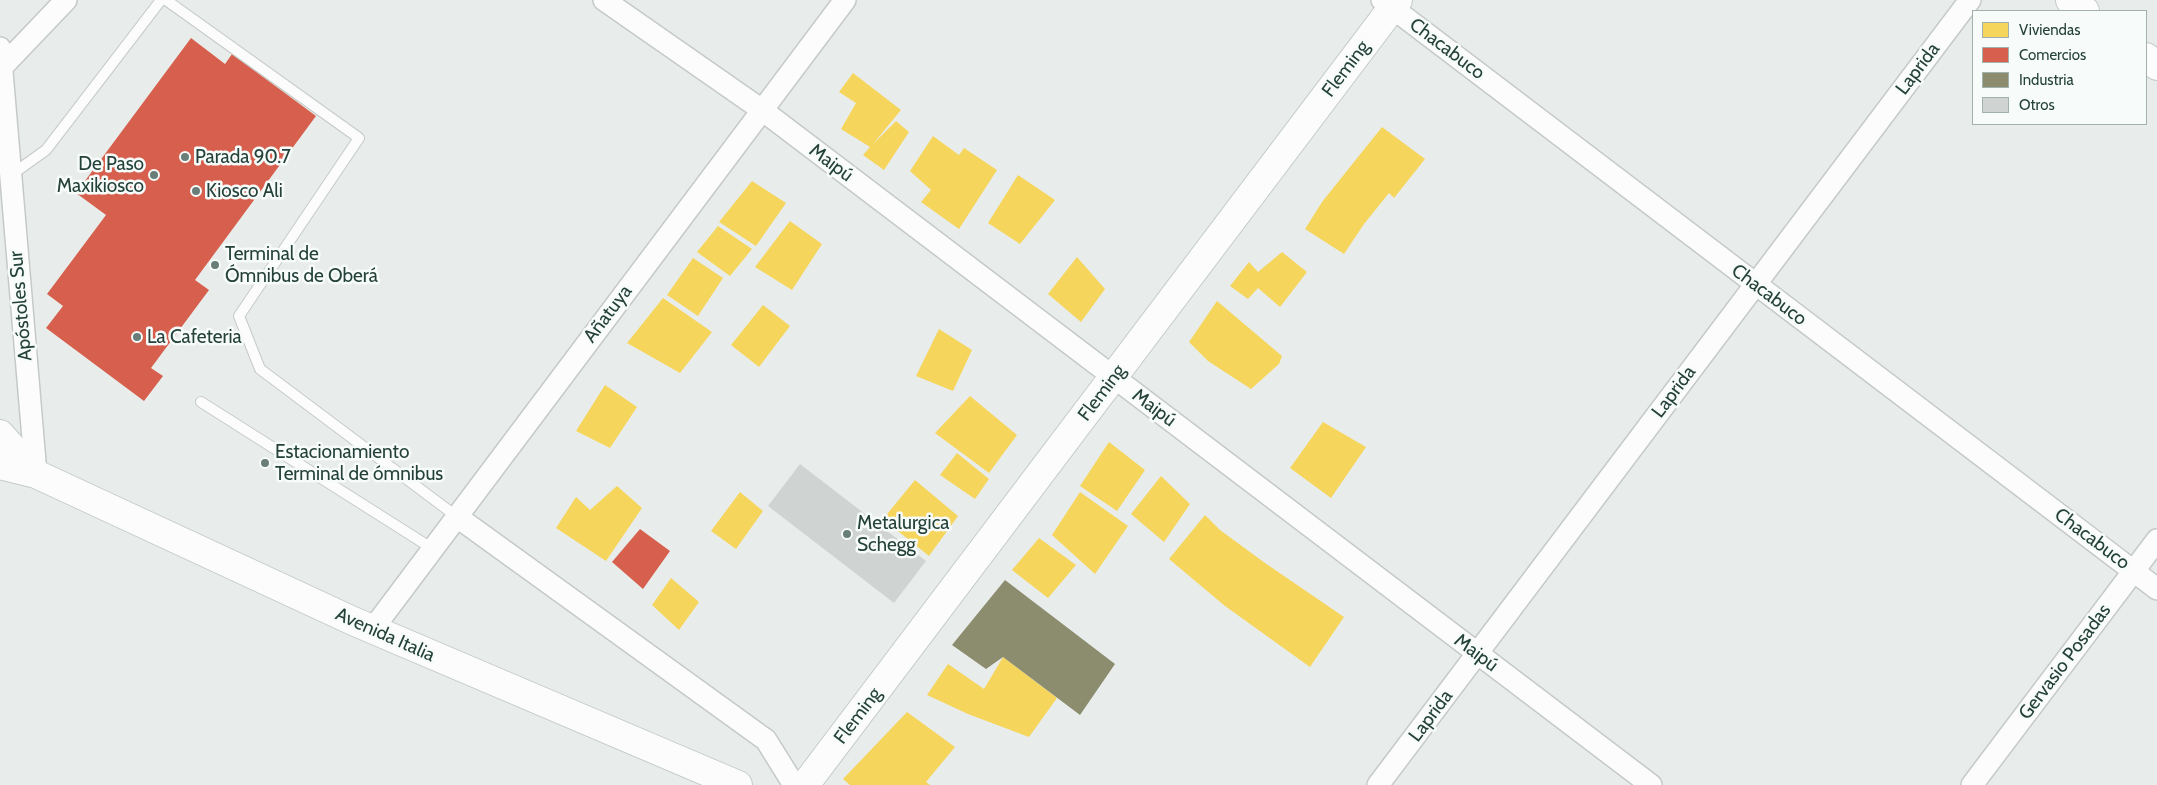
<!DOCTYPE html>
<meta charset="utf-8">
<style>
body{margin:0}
#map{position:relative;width:2157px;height:785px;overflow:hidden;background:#e8edeb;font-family:Cabin,sans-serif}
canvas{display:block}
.legend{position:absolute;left:1972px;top:10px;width:175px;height:115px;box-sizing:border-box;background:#f7fbf9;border:1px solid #a3b1ad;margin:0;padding:6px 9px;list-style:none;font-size:15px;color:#24423a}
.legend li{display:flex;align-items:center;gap:10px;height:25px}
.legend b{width:25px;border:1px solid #a3b1ad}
</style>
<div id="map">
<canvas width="2157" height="785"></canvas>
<ul class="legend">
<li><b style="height:14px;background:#f6d55c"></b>Viviendas</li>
<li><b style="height:14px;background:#d6604d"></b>Comercios</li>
<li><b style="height:14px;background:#8c8c6e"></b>Industria</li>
<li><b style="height:14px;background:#cfd4d2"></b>Otros</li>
</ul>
</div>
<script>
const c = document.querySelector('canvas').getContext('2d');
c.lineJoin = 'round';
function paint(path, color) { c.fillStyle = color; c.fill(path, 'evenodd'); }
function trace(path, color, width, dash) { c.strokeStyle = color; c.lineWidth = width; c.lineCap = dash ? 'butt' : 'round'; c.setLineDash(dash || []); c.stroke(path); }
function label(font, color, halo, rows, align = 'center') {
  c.font = font + ' Cabin,sans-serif'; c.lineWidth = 5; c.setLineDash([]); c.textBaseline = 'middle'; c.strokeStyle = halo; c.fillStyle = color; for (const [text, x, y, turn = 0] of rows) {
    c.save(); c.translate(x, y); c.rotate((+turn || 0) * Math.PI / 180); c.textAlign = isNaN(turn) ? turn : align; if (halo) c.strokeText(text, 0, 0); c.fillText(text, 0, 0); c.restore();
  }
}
paint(new Path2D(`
 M 853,73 L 901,110 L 873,144 L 896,121 L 909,132 L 884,170 L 863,155 L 870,147 L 841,129 L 856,103 L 839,92 Z
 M 1382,127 L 1425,159 L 1394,198 L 1389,193 L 1364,224 L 1344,254 L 1305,229 L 1322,202 Z
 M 933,136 L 959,155 L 964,148 L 997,170 L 959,229 L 921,202 L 931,190 L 910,171 Z
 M 1018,175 L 1055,200 L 1020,244 L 988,223 Z
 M 752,181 L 786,203 L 756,246 L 719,222 Z
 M 790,221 L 822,244 L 792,290 L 755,267 Z
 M 718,226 L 752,249 L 730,276 L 697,252 Z
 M 1282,252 L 1307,272 L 1280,307 L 1258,288 L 1248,299 L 1230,286 L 1249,262 L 1258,272 Z
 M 1077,257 L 1105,289 L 1081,322 L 1048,294 Z
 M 693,258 L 723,278 L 698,316 L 667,295 Z
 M 663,298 L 712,332 L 680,373 L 627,343 Z
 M 1217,301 L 1282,356 L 1279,364 L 1251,389 L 1208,361 L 1189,342 Z
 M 763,305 L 790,326 L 759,367 L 731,345 Z
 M 939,329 L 972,350 L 953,391 L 916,376 Z
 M 605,385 L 637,407 L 610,448 L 576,431 Z
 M 970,396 L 1017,435 L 989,473 L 935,433 Z
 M 1323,422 L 1366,447 L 1331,498 L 1290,468 Z
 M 1109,442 L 1145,470 L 1117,511 L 1080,486 Z
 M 957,453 L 989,479 L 975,499 L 940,475 Z
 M 1161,476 L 1190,504 L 1164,542 L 1131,514 Z
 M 915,480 L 958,516 L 929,556 L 883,519 Z
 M 617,486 L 642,508 L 606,561 L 556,528 L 576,497 L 590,510 Z
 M 740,492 L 763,511 L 736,549 L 711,531 Z
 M 1080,492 L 1128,526 L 1095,574 L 1052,535 Z
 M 1205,515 L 1220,530 L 1265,563 L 1344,617 L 1310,667 L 1225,606 L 1169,559 Z
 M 1039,538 L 1076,565 L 1048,598 L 1012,570 Z
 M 671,578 L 699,602 L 679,630 L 652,605 Z
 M 1003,657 L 1057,698 L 1029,737 L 968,714 L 927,695 L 948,664 L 984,689 Z
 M 907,712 L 955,747 L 926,782 L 930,785 L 850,785 L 843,779 Z`), '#f6d55c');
paint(new Path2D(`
 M 191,38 L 225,64 L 232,54 L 316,116 L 195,280 L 209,290 L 151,368 L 163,376 L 144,401 L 46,328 L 63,306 L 47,294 L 106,215 L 76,193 Z
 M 640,529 L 670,551 L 643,589 L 612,562 Z`), '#d6604d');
paint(new Path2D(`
 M 1005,580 L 1115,664 L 1080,715 L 1003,657 L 986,669 L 952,645 Z`), '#8c8c6e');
paint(new Path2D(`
 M 800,464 L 926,561 L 894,603 L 768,506 Z`), '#cfd4d2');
const lane = new Path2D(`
 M 166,0 L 359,138 L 239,316 L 260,369 L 456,516
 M 11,175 L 46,150 L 161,0
 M 201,402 L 433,549`);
const street = new Path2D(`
 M 604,0 L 762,110 L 1651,785
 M 1382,0 L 2157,589
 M 0,48 L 36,474
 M 3,66 L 66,0
 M 456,516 L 766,740 L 794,785
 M 372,630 L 845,0
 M 1378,785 L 1970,0
 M 1972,785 L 2157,540`);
const secondary = new Path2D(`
 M 2070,0 L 2085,11
 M 2146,57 L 2157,66
 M 0,434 L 36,474
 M 0,465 L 36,474 L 353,621 L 738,785
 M 805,785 L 1398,0`);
trace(lane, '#c5cac8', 12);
trace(street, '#c5cac8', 24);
trace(secondary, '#c3cbc8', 30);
trace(lane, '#fcfcfc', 10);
trace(street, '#fcfcfc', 21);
trace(secondary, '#fcfcfc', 28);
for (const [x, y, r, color] of [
 [185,157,5,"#697e78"],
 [154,175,5,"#697e78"],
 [196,191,5,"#697e78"],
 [215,265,5,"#697e78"],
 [137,337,5,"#697e78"],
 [265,463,5,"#697e78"],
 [847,534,5,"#697e78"]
]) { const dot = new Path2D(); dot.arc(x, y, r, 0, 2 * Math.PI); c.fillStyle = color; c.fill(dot); trace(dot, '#f7fbf9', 2); }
label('19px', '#24423a', '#f7fbf9', [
 ["Chacabuco",1447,49,37],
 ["Fleming",1346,69,-53],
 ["Laprida",1918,69,-53],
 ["Maipú",831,163,37],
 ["Chacabuco",1769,295,37],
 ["Apóstoles Sur",21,306,-95],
 ["Añatuya",608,314,-53],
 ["Laprida",1674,392,-53],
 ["Fleming",1102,393,-53],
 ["Maipú",1154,408,37],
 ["Chacabuco",2092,539,37],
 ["Avenida Italia",385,635,24],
 ["Maipú",1476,653,37],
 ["Gervasio Posadas",2065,662,-53],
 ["Fleming",858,716,-53],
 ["Laprida",1431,716,-53]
]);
label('19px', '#24423a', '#f7fbf9', [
 ["Parada 90.7",195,157],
 ["De Paso",144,164,"right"],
 ["Maxikiosco",144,186,"right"],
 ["Kiosco Ali",206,191],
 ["Terminal de",225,254],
 ["Ómnibus de Oberá",225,276],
 ["La Cafeteria",147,337],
 ["Estacionamiento",275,452],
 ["Terminal de ómnibus",275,474],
 ["Metalurgica",857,523],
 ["Schegg",857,545]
], 'left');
</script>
